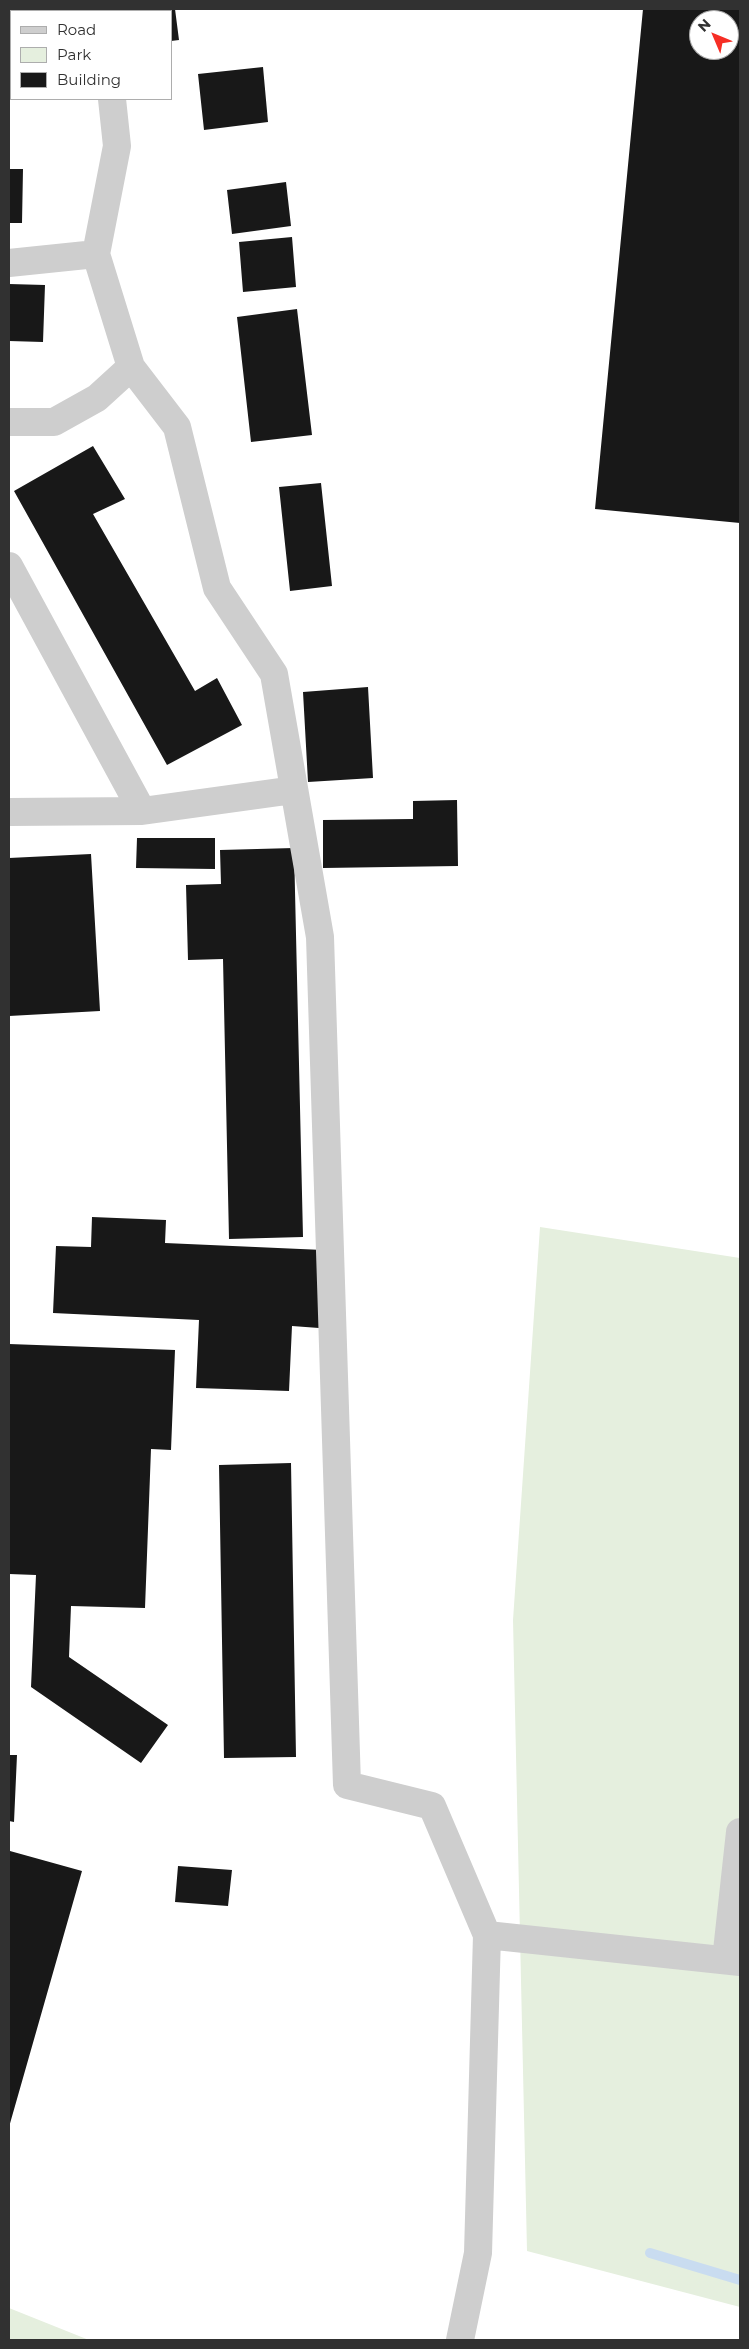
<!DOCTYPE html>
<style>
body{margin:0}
#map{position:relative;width:749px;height:2349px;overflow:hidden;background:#fff;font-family:Montserrat,sans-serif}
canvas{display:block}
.frame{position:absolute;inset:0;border:10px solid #313131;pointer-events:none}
.legend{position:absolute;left:10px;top:10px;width:162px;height:90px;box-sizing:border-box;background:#fff;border:1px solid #adadad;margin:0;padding:6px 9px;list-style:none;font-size:15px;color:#313131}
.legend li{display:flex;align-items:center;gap:10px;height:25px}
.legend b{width:25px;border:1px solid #adadad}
.north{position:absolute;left:689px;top:10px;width:50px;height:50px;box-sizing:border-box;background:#fff;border:1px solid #adadad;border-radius:50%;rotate:315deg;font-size:14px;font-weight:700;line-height:20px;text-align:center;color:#313131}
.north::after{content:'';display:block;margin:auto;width:18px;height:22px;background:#f62e25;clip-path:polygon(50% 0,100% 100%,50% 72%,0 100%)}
</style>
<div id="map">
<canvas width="749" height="2349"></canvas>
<div class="frame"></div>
<ul class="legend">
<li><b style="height:6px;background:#cecece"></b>Road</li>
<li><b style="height:14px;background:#e5efde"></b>Park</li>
<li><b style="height:14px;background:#181818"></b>Building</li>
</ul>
<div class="north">N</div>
</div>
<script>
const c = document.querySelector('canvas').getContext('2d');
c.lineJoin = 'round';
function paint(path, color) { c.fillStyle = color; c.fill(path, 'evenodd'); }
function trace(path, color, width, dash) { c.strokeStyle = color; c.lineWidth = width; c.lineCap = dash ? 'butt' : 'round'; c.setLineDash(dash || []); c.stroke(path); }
paint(new Path2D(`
 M 540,1227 L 740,1258 L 740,2307 L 527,2251 L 513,1620 Z
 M 9,2308 L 89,2340 L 9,2340 Z`), '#e5efde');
trace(new Path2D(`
 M 650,2253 L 740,2280`), '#c9dcf0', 10);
paint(new Path2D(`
 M 124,9 L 175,9 L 179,40 L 171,41 L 171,11 L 124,11 Z
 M 643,9 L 740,9 L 740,523 L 595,509 ZM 699,20 L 729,20 L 729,50 L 699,50 Z
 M 263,67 L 268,122 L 204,130 L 198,74 Z
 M 9,169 L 23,169 L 22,223 L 9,223 Z
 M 286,182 L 291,226 L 232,234 L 227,190 Z
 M 292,237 L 296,287 L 243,292 L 239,242 Z
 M 9,284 L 45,285 L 43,342 L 9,341 Z
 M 297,309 L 312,435 L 251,442 L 237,317 Z
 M 93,446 L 125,499 L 93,514 L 195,691 L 217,678 L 242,725 L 167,765 L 14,491 Z
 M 321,483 L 332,586 L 290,591 L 279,487 Z
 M 368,687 L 373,778 L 308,782 L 303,692 Z
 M 457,800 L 458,866 L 323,868 L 323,820 L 413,819 L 413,801 Z
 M 137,838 L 215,838 L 215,869 L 136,868 Z
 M 294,848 L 303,1237 L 229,1239 L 223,959 L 188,960 L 186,885 L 221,884 L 220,850 Z
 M 91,854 L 100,1011 L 9,1016 L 9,858 Z
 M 92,1217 L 166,1220 L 165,1243 L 323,1250 L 319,1328 L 292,1326 L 289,1391 L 196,1388 L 199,1320 L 53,1313 L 56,1246 L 91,1247 Z
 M 9,1344 L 175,1350 L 171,1450 L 151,1449 L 145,1608 L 71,1606 L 69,1657 L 168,1725 L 141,1763 L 31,1687 L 36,1575 L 9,1574 Z
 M 291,1463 L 296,1757 L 224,1758 L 219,1465 Z
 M 9,1755 L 17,1755 L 14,1822 L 9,1821 Z
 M 10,1851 L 82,1871 L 9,2127 L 9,1855 Z
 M 178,1866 L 232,1870 L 228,1906 L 175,1902 Z`), '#181818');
trace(new Path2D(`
 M 101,9 L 102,11
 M 112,99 L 117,146 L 96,254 L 131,367 L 177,427 L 217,588 L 274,674 L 320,937 L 347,1785 L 432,1806 L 487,1935 L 478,2253 L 460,2340
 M 9,263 L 96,254
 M 9,422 L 54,422 L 97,398 L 131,367
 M 9,566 L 142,811
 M 9,812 L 142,811 L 294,790
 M 487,1935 L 740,1962
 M 726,1960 L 740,1832`), '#cecece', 28);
</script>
